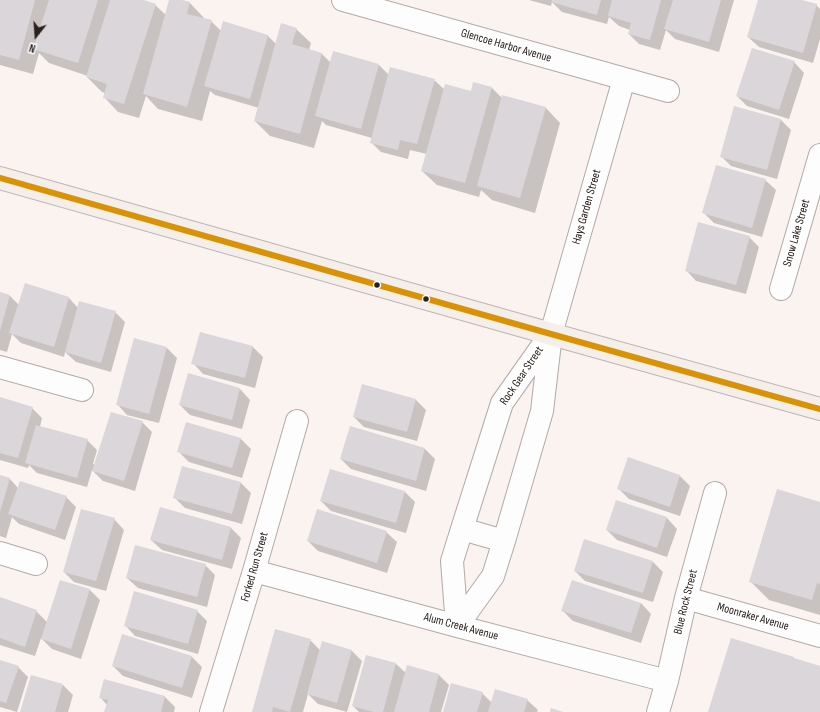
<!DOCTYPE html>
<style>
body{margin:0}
#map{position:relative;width:820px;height:712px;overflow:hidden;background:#faf3f0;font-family:"Sofia Sans Condensed",sans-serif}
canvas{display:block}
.north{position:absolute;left:16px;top:16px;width:40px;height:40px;-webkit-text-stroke:3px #fff;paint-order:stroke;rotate:197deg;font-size:11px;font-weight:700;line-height:16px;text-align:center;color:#2a201c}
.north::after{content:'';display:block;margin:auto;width:14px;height:18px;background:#2a201c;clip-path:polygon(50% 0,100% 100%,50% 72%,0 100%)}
</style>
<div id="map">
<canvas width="820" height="712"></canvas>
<div class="north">N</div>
</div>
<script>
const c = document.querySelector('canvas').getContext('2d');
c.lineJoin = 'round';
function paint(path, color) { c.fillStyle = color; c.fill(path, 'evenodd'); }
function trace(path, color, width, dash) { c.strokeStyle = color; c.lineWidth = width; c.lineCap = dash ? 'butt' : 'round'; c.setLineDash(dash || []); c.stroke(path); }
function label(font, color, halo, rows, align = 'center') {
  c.font = font + ' "Sofia Sans Condensed",sans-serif'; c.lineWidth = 4; c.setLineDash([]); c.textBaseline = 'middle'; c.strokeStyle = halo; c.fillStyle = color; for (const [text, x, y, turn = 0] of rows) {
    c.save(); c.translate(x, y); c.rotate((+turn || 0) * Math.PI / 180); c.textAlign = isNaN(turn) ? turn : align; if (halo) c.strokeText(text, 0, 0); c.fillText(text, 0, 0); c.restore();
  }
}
paint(new Path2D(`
 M 0,0 L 141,0 L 155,5 L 166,15 L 170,0 L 178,0 L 190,3 L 204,18 L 204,19 L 211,21 L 221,31 L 268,36 L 276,44 L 296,29 L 311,43 L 309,50 L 322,54 L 331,63 L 334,52 L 379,65 L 389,75 L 434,80 L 445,90 L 472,92 L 492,88 L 502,98 L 503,96 L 546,108 L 560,123 L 535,213 L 492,200 L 481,190 L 479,197 L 437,185 L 422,171 L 427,154 L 410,150 L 408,159 L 381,152 L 371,142 L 372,138 L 326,125 L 322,121 L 314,148 L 270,136 L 255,121 L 259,108 L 215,95 L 210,91 L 202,121 L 158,109 L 146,96 L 139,118 L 118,112 L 104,97 L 105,93 L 102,92 L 87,77 L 88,76 L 49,63 L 39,53 L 33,74 L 0,65 Z
 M 529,0 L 734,0 L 719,52 L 675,39 L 666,30 L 660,50 L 639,44 L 629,34 L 630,30 L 619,26 L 609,17 L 607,24 L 562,12 L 552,2 L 551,6 Z
 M 759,0 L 798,0 L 816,5 L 820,9 L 820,39 L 813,63 L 759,47 L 748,37 Z
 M 794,62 L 804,73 L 789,119 L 747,106 L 737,96 Z
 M 735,107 L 781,120 L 791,130 L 777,179 L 731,166 L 721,156 Z
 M 765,180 L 776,190 L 762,237 L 714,223 L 704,213 Z
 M 749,237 L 759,247 L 746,294 L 696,281 L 686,270 Z
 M 26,285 L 69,298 L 78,308 L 115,312 L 125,322 L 111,372 L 76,362 L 65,352 L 64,357 L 21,343 L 12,334 L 7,352 L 0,350 L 0,293 L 10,296 L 19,305 Z
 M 201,333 L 253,347 L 263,357 L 255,388 L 203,374 L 193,363 Z
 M 167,348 L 177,358 L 159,423 L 127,415 L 117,404 Z
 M 188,375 L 240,389 L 250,400 L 242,429 L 190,415 L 180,405 Z
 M 0,398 L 32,408 L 42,418 L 40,427 L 87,440 L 97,450 L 93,464 L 95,465 L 142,422 L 152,432 L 135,491 L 103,481 L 92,470 L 87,487 L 37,473 L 29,465 L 28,468 L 0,460 Z
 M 416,400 L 426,410 L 417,441 L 364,427 L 354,417 Z
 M 241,439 L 251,449 L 242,478 L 189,462 L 179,452 Z
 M 425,449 L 435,459 L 426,491 L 351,469 L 341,459 Z
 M 0,476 L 10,479 L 18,488 L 66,497 L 76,507 L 65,540 L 19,524 L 12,517 L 6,538 L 0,536 Z
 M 680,476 L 690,486 L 680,516 L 629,499 L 619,489 Z
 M 241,483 L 251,493 L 242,524 L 185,508 L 175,498 Z
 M 405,492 L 415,502 L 406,533 L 331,511 L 321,501 Z
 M 617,502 L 667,518 L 677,529 L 667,557 L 617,540 L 607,530 Z
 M 820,503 L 820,615 L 769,600 L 751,582 Z
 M 114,519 L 124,530 L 106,591 L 74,582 L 64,572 Z
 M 231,528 L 241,538 L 232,569 L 162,550 L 151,540 Z
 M 386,532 L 397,542 L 387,573 L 318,551 L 308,541 Z
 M 585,540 L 653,562 L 663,572 L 653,602 L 585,581 L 575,571 Z
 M 205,565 L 215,575 L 207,607 L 138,588 L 127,578 Z
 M 61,581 L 90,590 L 100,600 L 81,659 L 52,649 L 41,638 L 35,656 L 0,645 L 0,598 L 36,611 L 47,622 Z
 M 641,603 L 651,614 L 641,643 L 573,621 L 563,611 Z
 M 197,611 L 207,621 L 198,654 L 135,636 L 125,625 Z
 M 123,636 L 192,657 L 202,667 L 192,698 L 123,676 L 113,666 Z
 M 310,640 L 320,650 L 352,651 L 362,661 L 347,712 L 318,704 L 308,694 L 303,712 L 253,712 Z
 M 367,656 L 396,664 L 406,673 L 439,675 L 449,685 L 441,712 L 359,712 L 353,706 Z
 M 0,661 L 18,667 L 28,677 L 17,712 L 0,707 Z
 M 105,680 L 165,697 L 175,707 L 174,712 L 105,712 L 107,705 L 100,697 Z
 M 63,685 L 73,695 L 68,712 L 21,712 Z
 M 482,693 L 492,703 L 527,700 L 538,710 L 537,712 L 444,712 Z`), '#0003');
paint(new Path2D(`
 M 0,0 L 35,0 L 19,60 L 0,55 Z
 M 49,0 L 98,0 L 78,63 L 33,49 Z
 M 110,0 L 144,0 L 156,4 L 124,104 L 103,98 L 107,84 L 86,77 Z
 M 169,0 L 182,0 L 190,2 L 187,14 L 212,20 L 187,107 L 143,94 Z
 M 552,0 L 601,0 L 597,15 L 551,2 Z
 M 612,0 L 661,0 L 650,40 L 628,34 L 631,23 L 608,16 Z
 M 673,0 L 721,0 L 709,42 L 664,29 Z
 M 758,0 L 802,0 L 817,4 L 803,53 L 747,37 Z
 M 223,21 L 268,35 L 250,99 L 204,86 Z
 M 281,23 L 297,28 L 292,44 L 322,53 L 300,134 L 254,121 Z
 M 752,48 L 795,61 L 779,110 L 736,96 Z
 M 333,51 L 379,64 L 361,129 L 315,116 Z
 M 390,67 L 435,79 L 417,144 L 400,140 L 398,150 L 370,143 Z
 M 473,82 L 492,87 L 465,183 L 421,171 L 445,84 L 471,91 Z
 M 502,95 L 546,107 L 520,198 L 477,186 Z
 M 734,106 L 781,119 L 767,170 L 720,157 Z
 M 716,165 L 766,179 L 752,228 L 702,213 Z
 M 698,222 L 750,236 L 736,285 L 685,271 Z
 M 25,283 L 69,297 L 54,347 L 9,333 Z
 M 0,292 L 10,295 L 0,331 Z
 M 79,301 L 116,311 L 101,363 L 65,352 Z
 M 200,332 L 253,346 L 245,378 L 191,364 Z
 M 134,338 L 167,347 L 149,414 L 116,405 Z
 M 188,373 L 240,388 L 232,420 L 179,405 Z
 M 362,384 L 416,399 L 407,432 L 353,417 Z
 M 0,397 L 33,407 L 18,458 L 0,453 Z
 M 111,412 L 143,421 L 124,481 L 92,471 Z
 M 186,422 L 241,438 L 232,468 L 177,452 Z
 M 36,425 L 88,439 L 77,478 L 25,463 Z
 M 350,426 L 425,448 L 416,481 L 340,459 Z
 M 628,457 L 680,475 L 670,507 L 617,489 Z
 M 182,466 L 241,482 L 232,514 L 173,498 Z
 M 330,469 L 405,491 L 396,523 L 320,501 Z
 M 0,475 L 10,478 L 0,512 Z
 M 20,481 L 67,496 L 55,530 L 8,514 Z
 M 777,489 L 820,502 L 820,584 L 817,583 L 812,600 L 749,582 Z
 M 616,500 L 667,517 L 657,548 L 606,530 Z
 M 160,507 L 231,527 L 222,560 L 150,540 Z
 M 81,509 L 115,518 L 96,581 L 63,572 Z
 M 317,509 L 387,531 L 377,563 L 307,541 Z
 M 584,539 L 653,561 L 643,593 L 574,571 Z
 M 135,545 L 206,564 L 197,597 L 126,578 Z
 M 60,580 L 90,589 L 71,649 L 41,639 Z
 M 572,580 L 641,603 L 631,633 L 561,611 Z
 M 134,591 L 198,610 L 188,644 L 124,626 Z
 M 0,597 L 37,610 L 25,647 L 0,638 Z
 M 275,629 L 311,639 L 290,712 L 273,707 L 272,712 L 252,712 Z
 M 122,634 L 192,656 L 182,688 L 112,666 Z
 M 731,638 L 794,657 L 794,658 L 820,666 L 820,712 L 708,712 Z
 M 322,641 L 352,650 L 337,703 L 307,694 Z
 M 366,655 L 396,663 L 383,712 L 374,712 L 352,706 Z
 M 0,660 L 19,666 L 6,703 L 0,701 Z
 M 407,665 L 439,674 L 429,712 L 394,712 Z
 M 31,675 L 63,684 L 55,712 L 20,712 Z
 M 104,679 L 165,696 L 161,712 L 104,712 L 108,700 L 99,698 Z
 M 451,683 L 483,692 L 477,712 L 443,712 Z
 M 495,689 L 528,699 L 524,712 L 488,712 Z
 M 551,708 L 563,712 L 550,712 Z`), '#dad6d9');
const minor = new Path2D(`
 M 343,0 L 668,91
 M 781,289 L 820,155
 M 0,367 L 82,390
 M 462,529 L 504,541
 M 0,553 L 36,564
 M 254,571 L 457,626 L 667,681
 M 686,598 L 820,636
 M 457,626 L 493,576 L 504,541 L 542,411 L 551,334 L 624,79
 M 457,626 L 452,561 L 462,529 L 502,403 L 550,335
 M 211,712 L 254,571 L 297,421
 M 658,712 L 667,681 L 686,598 L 715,493`);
const major = new Path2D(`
 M 0,178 L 551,334 L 820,409`);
trace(minor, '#b2aaa6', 24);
trace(major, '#c1b5ad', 24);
trace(minor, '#fefdfd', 22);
trace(major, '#f4efeb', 22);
trace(new Path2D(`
 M 0,178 L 551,334 L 820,409`), '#d89204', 6);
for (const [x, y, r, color] of [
 [377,285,3.5,"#2a201c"],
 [426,299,3.5,"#2a201c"]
]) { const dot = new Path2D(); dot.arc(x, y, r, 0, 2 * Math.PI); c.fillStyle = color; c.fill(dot); trace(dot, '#fff', 1.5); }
label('12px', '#2a201c', '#fff', [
 ["Glencoe Harbor Avenue",506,46,16],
 ["Hays Garden Street",587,207,-74],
 ["Snow Lake Street",797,233,-74],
 ["Rock Gear Street",522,376,-56],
 ["Forked Run Street",255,567,-74],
 ["Blue Rock Street",686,602,-76],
 ["Moonraker Avenue",753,617,16],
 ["Alum Creek Avenue",461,627,15]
]);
</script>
